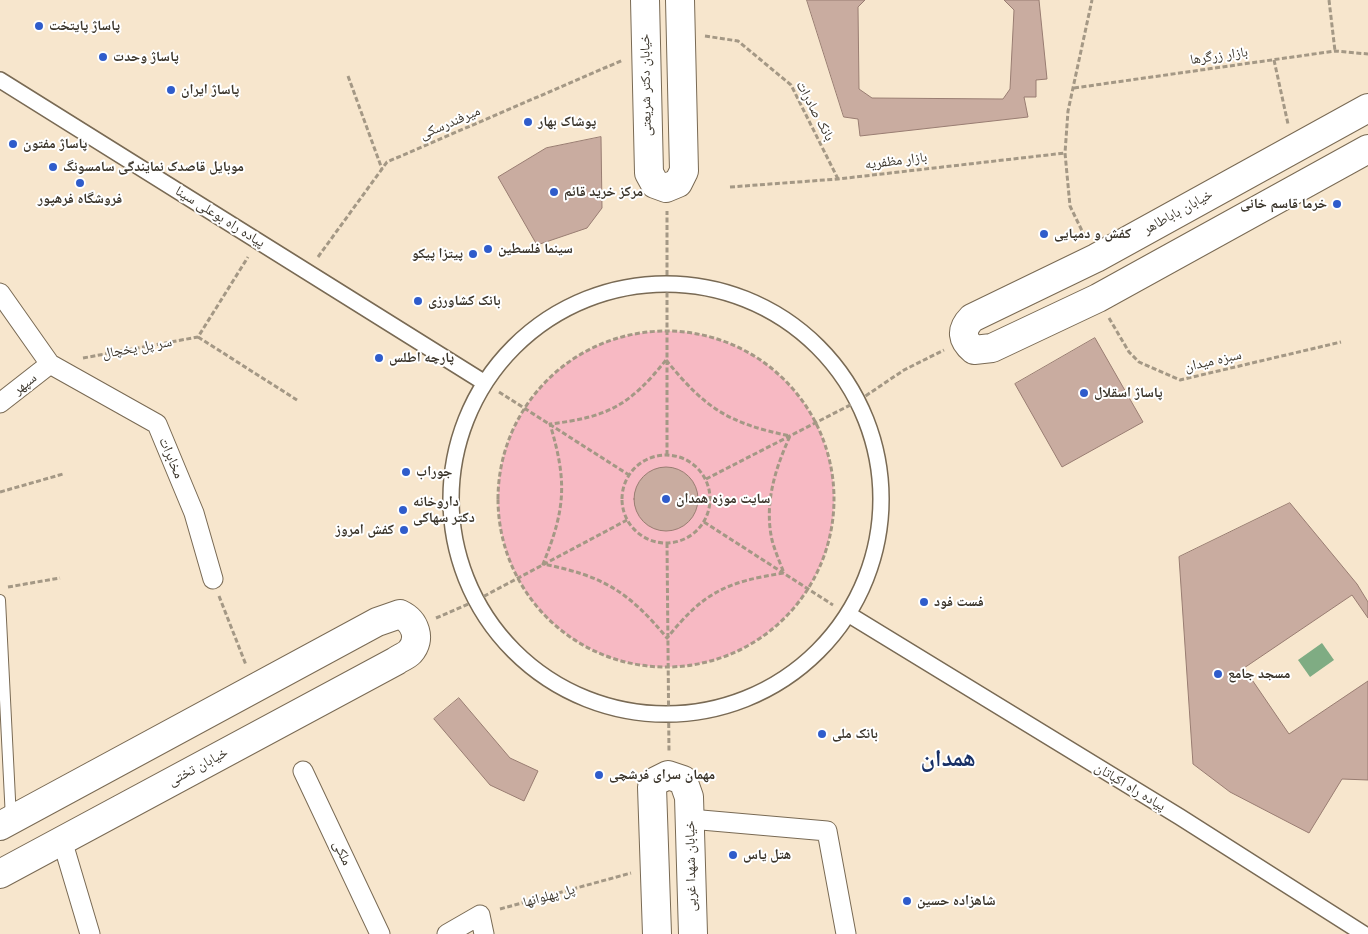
<!DOCTYPE html>
<meta charset="utf-8">
<style>
body{margin:0}
canvas{display:block;background:#f7e6cd}
</style>
<canvas width="1368" height="934"></canvas>
<script>
const c = document.querySelector('canvas').getContext('2d');
c.lineJoin = 'round';
function paint(path, color) { c.fillStyle = color; c.fill(path, 'evenodd'); }
function trace(path, color, width, dash) { c.strokeStyle = color; c.lineWidth = width; c.lineCap = dash ? 'butt' : 'round'; c.setLineDash(dash || []); c.stroke(path); }
function label(font, color, halo, rows, align = 'center') {
  c.font = font + ' Lora,"Noto Naskh Arabic",serif'; c.lineWidth = 4; c.setLineDash([]); c.textBaseline = 'middle'; c.strokeStyle = halo; c.fillStyle = color; for (const [text, x, y, turn = 0] of rows) {
    c.save(); c.translate(x, y); c.rotate((+turn || 0) * Math.PI / 180); c.textAlign = isNaN(turn) ? turn : align; if (halo) c.strokeText(text, 0, 0); c.fillText(text, 0, 0); c.restore();
  }
}
paint(new Path2D(`
 M498 499a168 168 0 1 1 336 0a168 168 0 1 1-336 0Z`), '#f7b9c3');
paint(new Path2D(`
 M 1322,643 L 1334,660 L 1310,677 L 1298,660 Z`), '#7fac83');
const building = new Path2D(`
 M 807,0 L 865,0 L 858,7 L 859,89 L 872,98 L 1003,99 L 1010,89 L 1014,10 L 1004,0 L 1039,0 L 1047,79 L 1036,80 L 1036,97 L 1024,97 L 1028,117 L 860,136 L 858,119 L 844,117 Z
 M 601,137 L 602,208 L 587,228 L 537,245 L 498,177 L 546,148 Z
 M 1095,338 L 1143,422 L 1062,467 L 1015,384 Z
 M634 499a32 32 0 1 1 64 0a32 32 0 1 1-64 0Z
 M 1290,503 L 1357,584 L 1368,602 L 1368,618 L 1352,595 L 1244,668 L 1289,734 L 1368,681 L 1368,780 L 1342,779 L 1309,833 L 1230,792 L 1193,764 L 1179,557 Z
 M 459,698 L 510,758 L 538,771 L 524,801 L 490,785 L 434,719 Z`);
paint(building, '#c9aca0');
trace(building, '#997d72', 1);
const service = new Path2D(`
 M 0,600 L 11,819`);
const pedestrian = new Path2D(`
 M 0,80 L 485,383
 M451 499a215 215 0 1 1 430 0a215 215 0 1 1-430 0Z
 M 848,614 L 1180,817 L 1364,934`);
const minor = new Path2D(`
 M 0,293 L 50,364 L 157,424 L 194,513 L 213,579
 M 0,403 L 50,364
 M 303,771 L 380,934
 M 690,819 L 827,831 L 846,934
 M 62,840 L 90,934
 M 447,934 L 480,915 L 484,934`);
const primary = new Path2D(`
 M 645,0 L 649,173 L 655,184 L 666,188 L 678,183 L 684,171 L 680,0
 M 1368,108 L 1096,258 L 972,318 C 960,330 962,340 974,350 L 992,348 L 1098,298 L 1368,149
 M 0,826 L 377,622 L 400,614 C 415,621 422,639 410,652 C 406,656 400,658 396,661 L 0,874
 M 657,934 L 652,787 L 656,781 L 668,775 L 683,780 L 689,797 L 693,934`);
trace(service, '#796a54', 12);
trace(pedestrian, '#796a54', 18);
trace(minor, '#796a54', 21);
trace(primary, '#796a54', 30);
trace(new Path2D(`
 M 1329,0 L 1335,51
 M 705,36 L 738,41 L 791,85 L 838,179
 M 1274,60 L 1288,124
 M 348,76 L 382,169
 M 1074,88 L 1335,51 L 1368,54
 M 730,187 L 838,179 L 1065,153
 M 1085,237 L 1070,206 L 1065,153 L 1068,111 L 1092,0
 M 318,257 L 387,162 L 623,60
 M 1109,318 L 1129,352 L 1139,362 L 1180,380 L 1341,342
 M498 499a168 168 0 1 1 336 0a168 168 0 1 1-336 0Z
 M 198,337 L 297,400
 M 83,358 L 198,337 L 248,257
 M 666,360 C 706,409 728,423 790,436 C 775,469 764,504 772,540 C 775,551 780,563 784,573 C 726,582 704,592 667,638 C 628,591 603,576 543,564 C 566,508 567,481 550,424 C 608,417 629,406 666,360 Z
 M 499,392 L 629,475
 M 667,455 L 667,211
 M622 499a44 44 0 1 1 88 0a44 44 0 1 1-88 0Z
 M 706,479 L 858,401 L 904,370 L 944,350
 M 0,492 L 63,474
 M 704,522 L 833,605
 M 667,543 L 669,753
 M 8,587 L 60,578
 M 219,596 L 246,665
 M 436,618 L 475,601 L 627,520
 M 500,909 L 631,873`), '#a49885', 3, [5, 2.5]);
trace(service, '#fff', 10);
trace(pedestrian, '#fff', 15);
trace(minor, '#fff', 19);
trace(primary, '#fff', 28);
for (const [x, y, r, color] of [
 [39,26,5,"#2f5ccb"],
 [103,57,5,"#2f5ccb"],
 [171,90,5,"#2f5ccb"],
 [528,122,5,"#2f5ccb"],
 [13,144,5,"#2f5ccb"],
 [53,167,5,"#2f5ccb"],
 [80,183,5,"#2f5ccb"],
 [554,192,5,"#2f5ccb"],
 [1337,204,5,"#2f5ccb"],
 [1044,234,5,"#2f5ccb"],
 [488,249,5,"#2f5ccb"],
 [473,254,5,"#2f5ccb"],
 [418,301,5,"#2f5ccb"],
 [379,358,5,"#2f5ccb"],
 [1084,393,5,"#2f5ccb"],
 [406,472,5,"#2f5ccb"],
 [666,499,5,"#2f5ccb"],
 [403,510,5,"#2f5ccb"],
 [404,530,5,"#2f5ccb"],
 [924,602,5,"#2f5ccb"],
 [1218,674,5,"#2f5ccb"],
 [822,734,5,"#2f5ccb"],
 [599,775,5,"#2f5ccb"],
 [733,855,5,"#2f5ccb"],
 [907,901,5,"#2f5ccb"]
]) { const dot = new Path2D(); dot.arc(x, y, r, 0, 2 * Math.PI); c.fillStyle = color; c.fill(dot); trace(dot, '#fff', 2); }
label('bold 14px', '#3a342a', '#fff', [
 ["پاساژ پایتخت",49,26],
 ["پاساژ وحدت",113,57],
 ["پاساژ ایران",181,90],
 ["پوشاک بهار",538,122],
 ["پاساژ مفتون",23,144],
 ["موبایل قاصدک نمایندگی سامسونگ",63,167],
 ["مرکز خرید قائم",564,192],
 ["فروشگاه فرهپور",80,199,"center"],
 ["خرما قاسم خانی",1327,204,"right"],
 ["کفش و دمپایی",1054,234],
 ["سینما فلسطین",498,249],
 ["پیتزا پیکو",463,254,"right"],
 ["بانک کشاورزی",428,301],
 ["پارچه اطلس",389,358],
 ["پاساژ اسقلال",1094,393],
 ["جوراب",416,472],
 ["سایت موزه همدان",676,499],
 ["داروخانه",413,502],
 ["دکتر سهاکی",413,518],
 ["کفش امروز",394,530,"right"],
 ["فست فود",934,602],
 ["مسجد جامع",1228,674],
 ["بانک ملی",832,734],
 ["مهمان سرای فرشچی",609,775],
 ["هتل یاس",743,855],
 ["شاهزاده حسین",917,901]
], 'left');
label('14px', '#3a342a', '#fff', [
 ["بازار زرگرها",1219,56,-8],
 ["خیابان دکتر شریعتی",646,85,-91],
 ["بانک صادرات",815,111,62],
 ["میرفندرسکی",450,123,-23],
 ["بازار مظفریه",896,161,-7],
 ["خیابان باباطاهر",1178,212,-29],
 ["پیاده راه بوعلی سینا",220,217,32],
 ["سر پل یخچال",137,348,-10],
 ["سبزه میدان",1213,361,-13],
 ["سپهر",25,384,-38],
 ["مخابرات",171,458,67],
 ["خیابان تختی",198,767,-28],
 ["پیاده راه اکباتان",1130,787,31],
 ["ملکی",342,853,65],
 ["خیابان شهدا غربی",691,866,-91],
 ["پل پهلوانها",549,896,-15]
]);
label('bold 24px', '#183066', '#fff', [
 ["همدان",948,759]
]);
</script>
